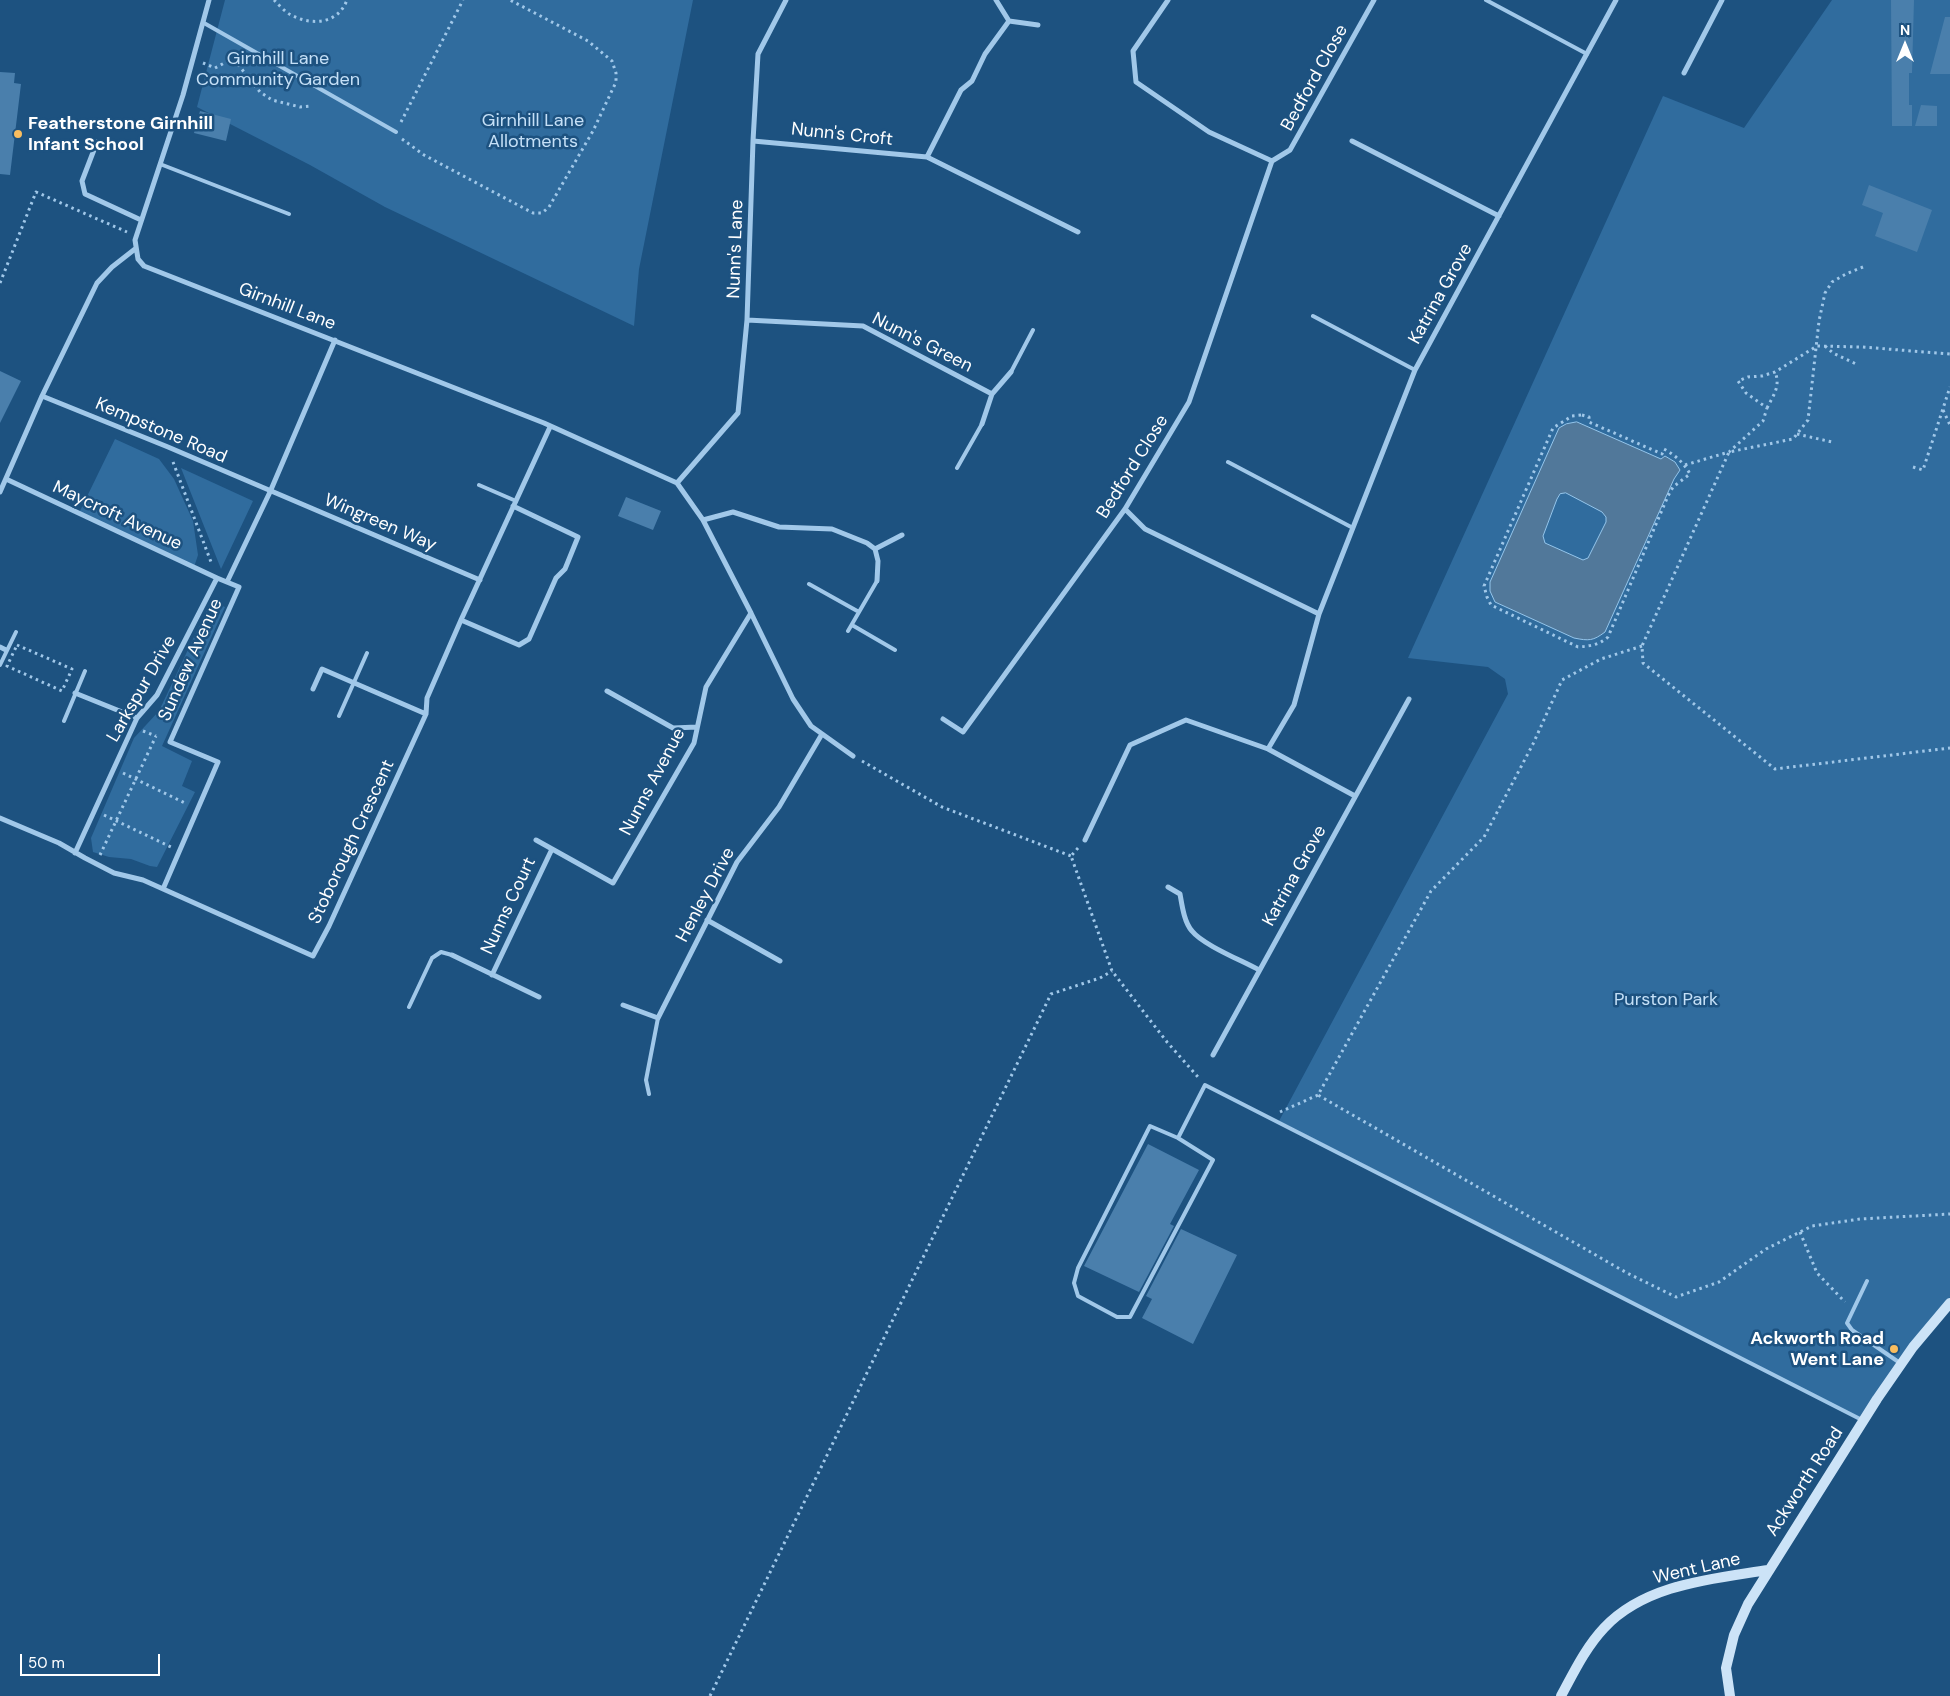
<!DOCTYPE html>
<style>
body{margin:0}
#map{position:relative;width:1950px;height:1696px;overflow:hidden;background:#1d5280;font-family:"DM Sans",sans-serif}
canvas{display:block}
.north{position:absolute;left:1880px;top:20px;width:50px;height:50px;-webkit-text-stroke:4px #1d5280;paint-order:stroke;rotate:0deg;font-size:14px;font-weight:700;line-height:20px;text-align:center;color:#fff}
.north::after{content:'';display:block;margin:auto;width:18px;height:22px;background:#fff;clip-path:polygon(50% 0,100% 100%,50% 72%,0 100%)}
.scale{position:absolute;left:20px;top:1654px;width:140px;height:22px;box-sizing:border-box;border:2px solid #fff;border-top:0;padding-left:6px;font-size:15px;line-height:18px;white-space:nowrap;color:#fff;-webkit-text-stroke:4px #1d5280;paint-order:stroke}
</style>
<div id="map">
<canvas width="1950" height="1696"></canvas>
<div class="north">N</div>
<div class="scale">50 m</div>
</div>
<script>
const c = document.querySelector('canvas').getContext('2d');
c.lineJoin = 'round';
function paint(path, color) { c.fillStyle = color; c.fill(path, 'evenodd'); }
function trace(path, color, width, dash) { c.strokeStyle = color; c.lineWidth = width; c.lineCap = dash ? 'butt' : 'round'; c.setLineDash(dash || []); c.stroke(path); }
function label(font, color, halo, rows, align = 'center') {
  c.font = font + ' "DM Sans",sans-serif'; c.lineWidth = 5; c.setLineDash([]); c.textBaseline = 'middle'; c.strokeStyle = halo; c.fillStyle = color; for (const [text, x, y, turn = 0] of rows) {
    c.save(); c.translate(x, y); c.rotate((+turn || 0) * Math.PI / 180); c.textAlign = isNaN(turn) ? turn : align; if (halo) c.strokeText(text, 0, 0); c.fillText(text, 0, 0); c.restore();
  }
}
paint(new Path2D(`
 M 225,0 L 693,0 L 639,269 L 634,326 L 385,207 L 310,165 L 197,107 Z
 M 1832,0 L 1950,0 L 1950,1303 L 1864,1421 L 1279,1121 L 1508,694 L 1505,679 L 1488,667 L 1408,658 L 1663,96 L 1744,128 Z
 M 115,439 L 159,459 L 174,479 L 193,521 L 198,555 L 194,567 L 79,513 Z
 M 181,468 L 253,501 L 221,569 Z
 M 211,601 L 225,607 L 162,746 L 192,761 L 182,786 L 195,792 L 157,867 L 150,866 L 131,859 L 109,857 L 93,852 L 91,838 L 134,738 L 159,711 Z`), '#306c9e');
const water = new Path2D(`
 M 1577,422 L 1661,459 L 1665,456 L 1675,462 L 1680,470 L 1674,479 L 1605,632 C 1593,641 1589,641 1574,638 L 1495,602 L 1490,591 L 1490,582 L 1559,428 L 1566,424 ZM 1566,493 L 1602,512 L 1606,517 L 1606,522 L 1588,558 L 1583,560 L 1545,543 L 1543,536 L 1557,499 L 1560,494 Z`);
paint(water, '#51789a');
trace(water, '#94c5eb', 1);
paint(new Path2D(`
 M 1891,0 L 1914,0 L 1912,73 L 1909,73 L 1909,105 L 1912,105 L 1912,126 L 1892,126 Z
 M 1945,17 L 1950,17 L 1950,74 L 1930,74 Z
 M 0,72 L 15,73 L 14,83 L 21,84 L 10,175 L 0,174 Z
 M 1921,105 L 1937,106 L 1937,126 L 1915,126 Z
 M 200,111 L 231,119 L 226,141 L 194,133 Z
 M 1869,185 L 1932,210 L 1917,252 L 1875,236 L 1883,213 L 1862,205 Z
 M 0,371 L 21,381 L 0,423 Z
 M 626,497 L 661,511 L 653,530 L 618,516 Z
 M 1148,1144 L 1199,1170 L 1170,1224 L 1174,1226 L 1139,1292 L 1084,1266 Z
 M 1181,1229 L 1237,1255 L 1193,1344 L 1142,1318 L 1152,1299 L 1146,1296 Z`), '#4a7fac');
trace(new Path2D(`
 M 274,0 C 279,5 285,12 291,15 C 312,26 338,24 347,0
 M 203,63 L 215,68 L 228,61 L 236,62 L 260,92 L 272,100 L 300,107 L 311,106
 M 401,122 L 463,0
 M 402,139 L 424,155 L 533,213 L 542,213 L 549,207 L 593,131 L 616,82 L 616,73 L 612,61 L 588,41 L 510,0
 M 1863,267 L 1846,274 L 1832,282 L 1825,293 L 1819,321 L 1808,420 L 1793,439 L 1729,452 L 1642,646 L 1643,663 L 1775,769 L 1950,748
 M 0,283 L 36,192 L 127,232
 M 1825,346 L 1833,353 L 1856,364
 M 1767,408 C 1773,396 1781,386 1775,372
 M 1943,410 L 1950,425
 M 1582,415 L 1589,417 L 1589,422 L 1662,454 L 1664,449 C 1675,455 1684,463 1690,474 L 1673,487 L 1668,496 L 1608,637 C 1599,645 1590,646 1578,647 L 1491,605 L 1487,597 L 1484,586 L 1553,428 L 1572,416 Z
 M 1797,434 L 1832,442
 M 173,462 L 211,562
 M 1685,465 L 1729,452 L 1763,421 L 1767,408 L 1746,393 L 1738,381 L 1748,377 L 1762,376 L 1775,372 L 1817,346 L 1862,347 L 1950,354
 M 1913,467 L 1923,470 L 1950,387
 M 17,645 L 72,669 L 62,691 L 7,666 Z
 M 1642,646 L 1601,659 L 1562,680 L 1533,744 L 1484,837 L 1431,891 L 1318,1095 L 1627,1273 L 1676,1297 L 1719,1282 L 1766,1249 L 1812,1226 L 1860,1219 L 1950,1214
 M 143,731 L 156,736
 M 862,761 L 942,807 L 1071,856
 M 123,773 L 187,804
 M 104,815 L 171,847
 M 1078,848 L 1071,856 L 1112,971 L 1167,1042 L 1198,1077
 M 100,855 L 156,736
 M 1280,1112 L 1318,1095
 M 1800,1232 L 1817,1273 L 1845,1302
 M 710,1696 L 1051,994 L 1100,978 L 1112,971`), '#a1c8e9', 3, [2.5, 4]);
trace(new Path2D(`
 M 1486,0 L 1587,54
 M 204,23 L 396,132
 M 160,164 L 289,214
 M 1313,316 L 1415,370
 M 1011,372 L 1033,330
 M 1228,462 L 1353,528
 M 957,468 L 982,424
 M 479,485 L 516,501
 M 809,584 L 859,612
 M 852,625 L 895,650
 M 848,631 L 877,581
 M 0,665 L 16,632
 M 339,716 L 367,653
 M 64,721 L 85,671
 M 409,1007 L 432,958 L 441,952 L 452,955
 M 649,1094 L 646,1080 L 658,1018
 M 1150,1126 L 1178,1138 L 1213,1160 L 1130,1317 L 1117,1317 L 1078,1296 L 1074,1283 L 1078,1268 Z
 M 1178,1138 L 1205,1085 L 1862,1420
 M 1867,1281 L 1847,1323 L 1852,1330 L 1900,1363`), '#a1c8e9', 4);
trace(new Path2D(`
 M 209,0 L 183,95 L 135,240 L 138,259 L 144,266 L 544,423 L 677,483
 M 996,0 L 1009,21 L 1038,25
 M 1168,0 L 1133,51 L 1136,82 L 1209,132 L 1272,161 L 1290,150 L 1374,0
 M 1684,73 L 1722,0
 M 753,141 L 927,157 L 1078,232
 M 1352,141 L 1499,216
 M 97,142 L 82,181 L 85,194 L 141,220
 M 927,157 L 961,90 L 972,81 L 985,54 L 1009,21
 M 747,320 L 863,326 L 992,394
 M 42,396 L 168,447 L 480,580
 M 982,424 L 992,394 L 1011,372
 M 6,479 L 217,578
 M 677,483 L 738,413 L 747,320 L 753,141 L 758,54 L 786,0
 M 677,483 L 703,520 L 751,613 L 793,699 L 811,726 L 853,756
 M 0,492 L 42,396 L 97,283 L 112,267 L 135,249
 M 1125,509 L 1145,529 L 1319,614
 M 703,520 L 733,512 L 779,527 L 832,529 L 867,543 L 875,549
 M 877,581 L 878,561 L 875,549 L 902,535
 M 227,582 L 270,492 L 335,340
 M 461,620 L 519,645 L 529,639 L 556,578 L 565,569 L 578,537 L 513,506
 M 0,647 L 6,650
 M 313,689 L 322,669 L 426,714
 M 607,691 L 673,728 L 697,727
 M 75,693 L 137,718
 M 943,719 L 963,732 L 1125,509 L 1189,402 L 1272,161
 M 1268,749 L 1294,705 L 1319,614 L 1415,370 L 1616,0
 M 0,818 L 59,843 L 85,858 L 114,873 L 143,880 L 313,956 L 329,926 L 426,714 L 427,698 L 461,620 L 550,427
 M 536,840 L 613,883 L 694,743 L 706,687 L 751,613
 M 1085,840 L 1130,745 L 1186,720 L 1268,749 L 1355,796
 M 75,853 L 137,718 L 157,695 L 217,578 L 239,587 L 170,742 L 218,762 L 163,889
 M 1168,887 L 1180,894 C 1182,905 1184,922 1192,931 C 1203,945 1243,961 1259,970
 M 707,920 L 780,961
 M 452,955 L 539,997
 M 492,975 L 552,849
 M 623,1005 L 658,1018 L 737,862 L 779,807 L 822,734
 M 1213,1055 L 1409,699`), '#a1c8e9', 5);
trace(new Path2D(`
 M 1561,1696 C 1574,1672 1586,1647 1604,1628 C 1645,1584 1712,1579 1768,1570
 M 1730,1696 L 1726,1668 L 1734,1635 L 1748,1604 L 1877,1399 L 1913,1347 L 1950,1303`), '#cce3f7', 10);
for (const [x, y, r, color] of [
 [18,134,5,"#f9bd5f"],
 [1894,1349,5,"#f9bd5f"]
]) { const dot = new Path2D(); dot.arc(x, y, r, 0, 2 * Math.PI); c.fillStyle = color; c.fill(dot); trace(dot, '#1d5280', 2); }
label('18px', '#c5e0f7', '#1d5280', [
 ["Girnhill Lane",278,59],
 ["Community Garden",278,80],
 ["Girnhill Lane",533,121],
 ["Allotments",533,142],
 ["Purston Park",1666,1000]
]);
label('18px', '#fff', '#1d5280', [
 ["Bedford Close",1315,78,-61],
 ["Nunn's Croft",842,135,6],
 ["Nunn's Lane",736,249,-88],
 ["Katrina Grove",1441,294,-61],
 ["Girnhill Lane",287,307,21],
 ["Nunn's Green",922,343,27],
 ["Kempstone Road",161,431,23],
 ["Bedford Close",1133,467,-58],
 ["Maycroft Avenue",117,516,25],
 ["Wingreen Way",380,523,23],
 ["Sundew Avenue",191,660,-66],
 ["Larkspur Drive",142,689,-60],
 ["Nunns Avenue",653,782,-62],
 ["Stoborough Crescent",352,842,-65],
 ["Katrina Grove",1295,876,-61],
 ["Henley Drive",706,895,-62],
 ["Nunns Court",509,906,-65],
 ["Ackworth Road",1805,1482,-57],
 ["Went Lane",1697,1569,-13]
]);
label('bold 18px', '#fff', '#1d5280', [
 ["Featherstone Girnhill",28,124],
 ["Infant School",28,145],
 ["Ackworth Road",1884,1339,"right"],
 ["Went Lane",1884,1360,"right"]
], 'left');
</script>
